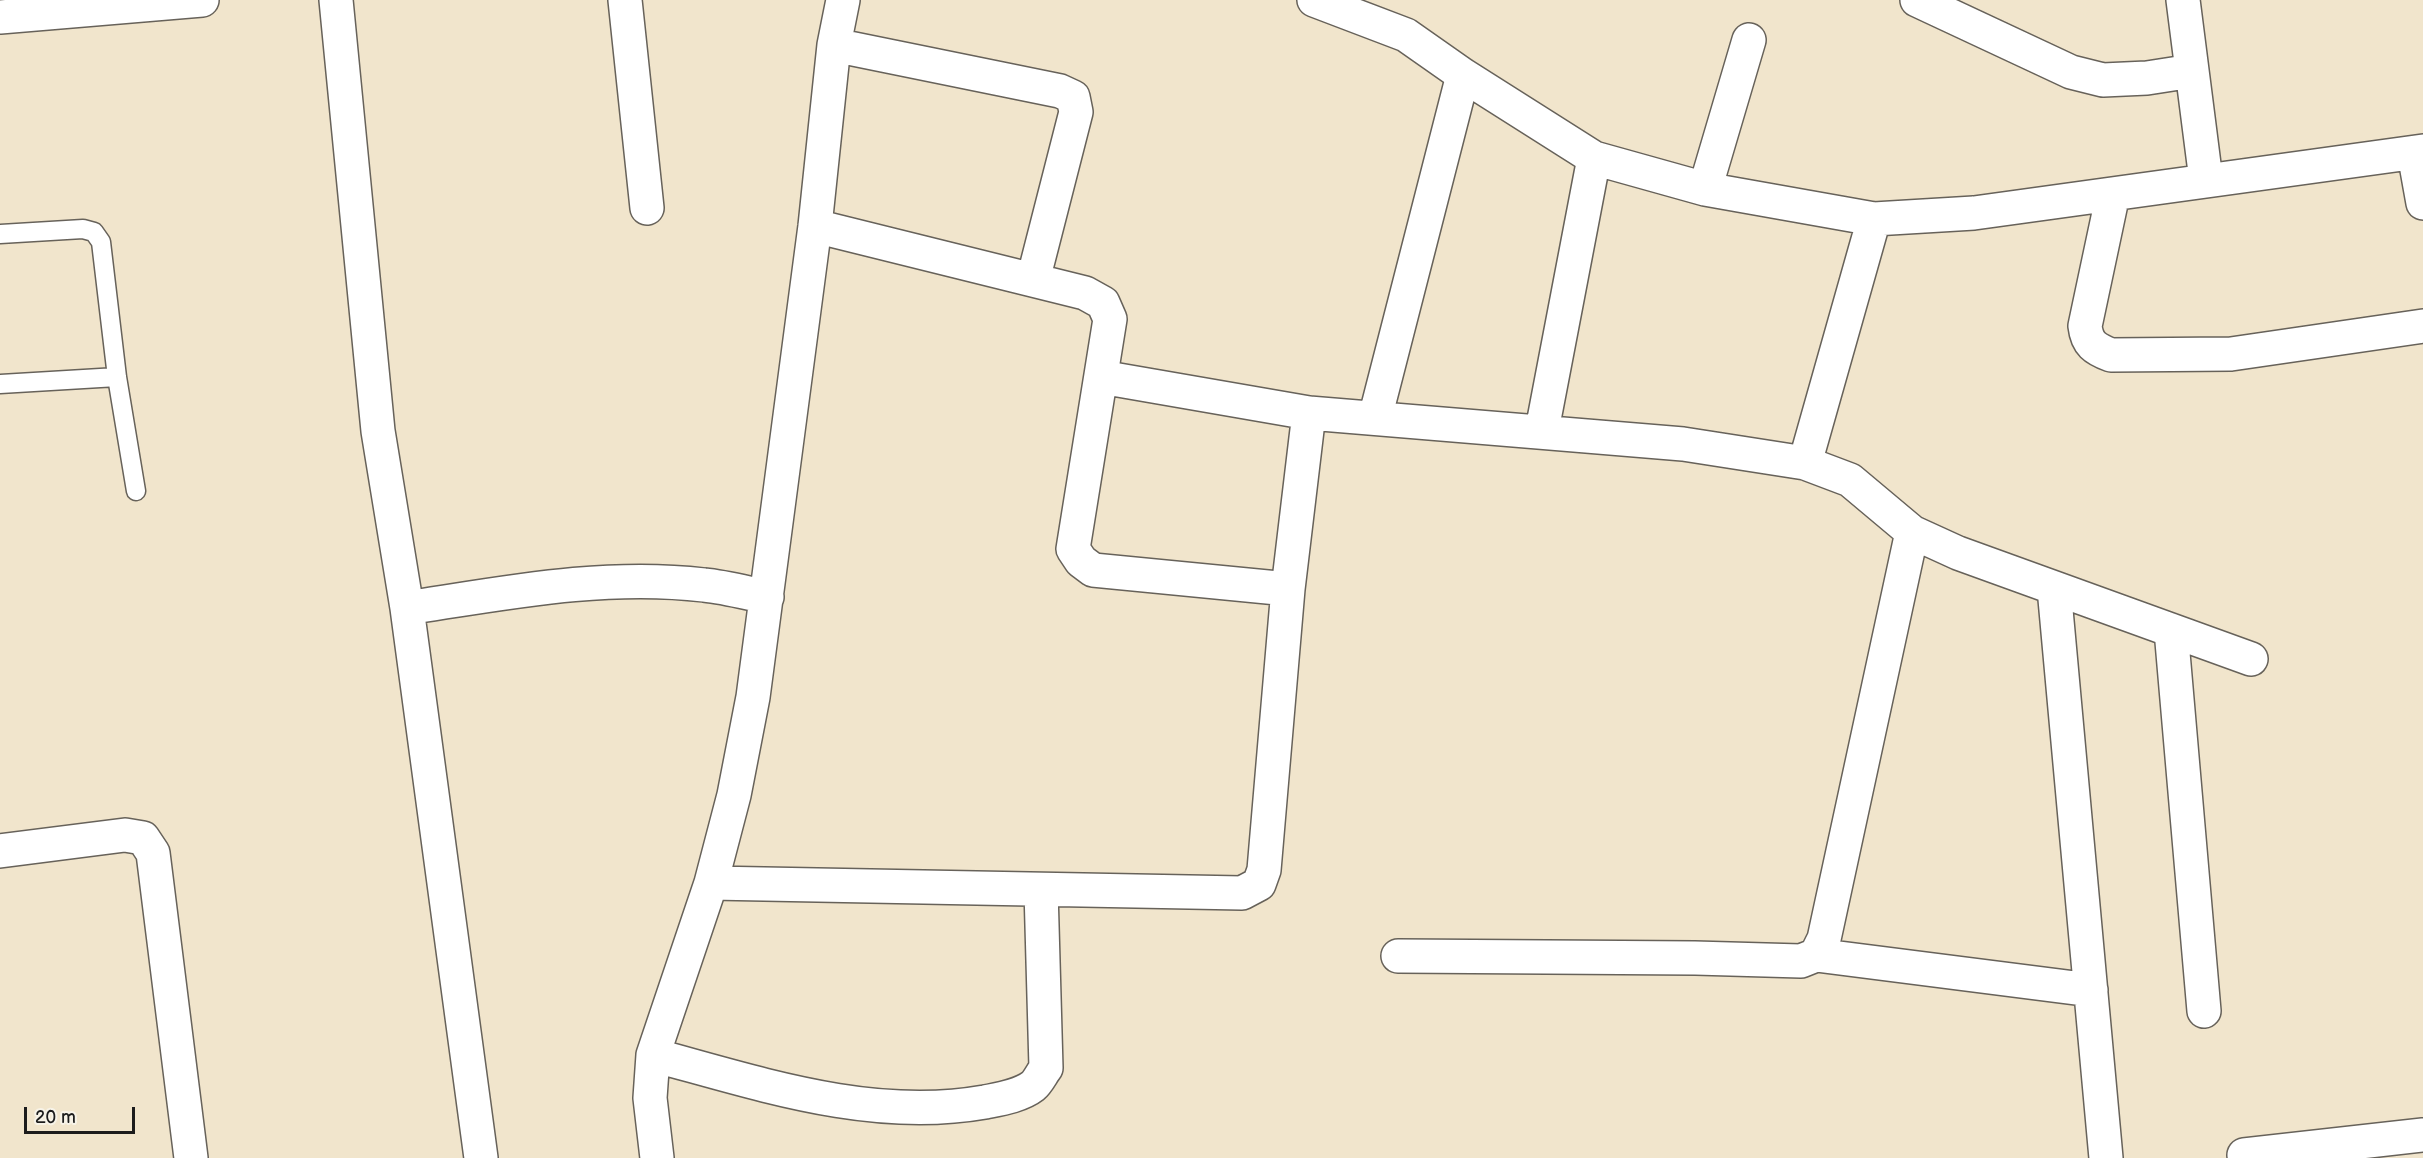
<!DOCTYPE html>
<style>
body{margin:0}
#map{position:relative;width:2423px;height:1158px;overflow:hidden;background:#f1e5cc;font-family:"Balsamiq Sans",sans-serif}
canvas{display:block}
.scale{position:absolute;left:24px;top:1107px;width:111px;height:27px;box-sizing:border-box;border:3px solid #1c1c1c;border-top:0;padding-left:8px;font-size:18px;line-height:21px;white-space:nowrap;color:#1c1c1c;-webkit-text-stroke:4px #f7f3e8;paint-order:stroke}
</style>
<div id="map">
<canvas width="2423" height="1158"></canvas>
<div class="scale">20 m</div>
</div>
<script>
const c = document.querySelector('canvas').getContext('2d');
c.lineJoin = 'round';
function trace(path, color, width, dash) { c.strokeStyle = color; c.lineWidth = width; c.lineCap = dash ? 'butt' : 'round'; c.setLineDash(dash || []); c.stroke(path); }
const lane = new Path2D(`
 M 0,234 L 83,229 L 94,232 L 101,242 L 117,377 L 136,491
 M 0,384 L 117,377`);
const street = new Path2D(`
 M 336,0 L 378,431 L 407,608 L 481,1158
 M 625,0 L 647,208
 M 1314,0 L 1406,35 L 1463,75 L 1594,158 L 1705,189 L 1874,219 L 1974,213 L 2423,151
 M 1917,0 L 2071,72 L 2103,80 L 2147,78 L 2192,71
 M 2183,0 L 2206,180
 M 0,17 L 202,0
 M 834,45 L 1060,91 L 1073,97 L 1076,112 L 1033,280
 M 2414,153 L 2423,203
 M 1705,189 L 1749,40
 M 2113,194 L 2085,326 C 2087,344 2095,349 2111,355 L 2231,354 L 2423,326
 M 815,226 L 1085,293 L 1103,303 L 1110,319 L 1073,549 L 1081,561 L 1093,570 L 1288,589
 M 1101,377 L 1309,413 L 1683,444 L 1805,463 L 1850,480 L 1912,532 L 1958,553 L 2251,659
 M 1375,418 L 1463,75
 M 1542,430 L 1594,158
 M 1805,463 L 1874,219
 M 2054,588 L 2106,1158
 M 407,608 C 505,593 605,573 704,585 C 725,587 747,593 767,597
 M 2171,630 L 2204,1011
 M 0,851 L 125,835 L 143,838 L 153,853 L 191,1158
 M 711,883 L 1242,893 L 1259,884 L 1264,870 L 1288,589 L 1309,413
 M 1816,955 L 2091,990
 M 1398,956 L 1695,958 L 1801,961 L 1816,955 L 1824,939 L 1912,532
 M 653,1055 C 761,1084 872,1122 985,1102 C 1000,1099 1020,1096 1033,1086 C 1038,1082 1042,1073 1046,1068 L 1041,890
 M 2244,1155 L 2423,1135
 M 657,1158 L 650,1098 L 653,1055 L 711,883 L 734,795 L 753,697 L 815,226 L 834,45 L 843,0`);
trace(lane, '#67625a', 21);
trace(street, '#67625a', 36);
trace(lane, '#fff', 18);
trace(street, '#fff', 33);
</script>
